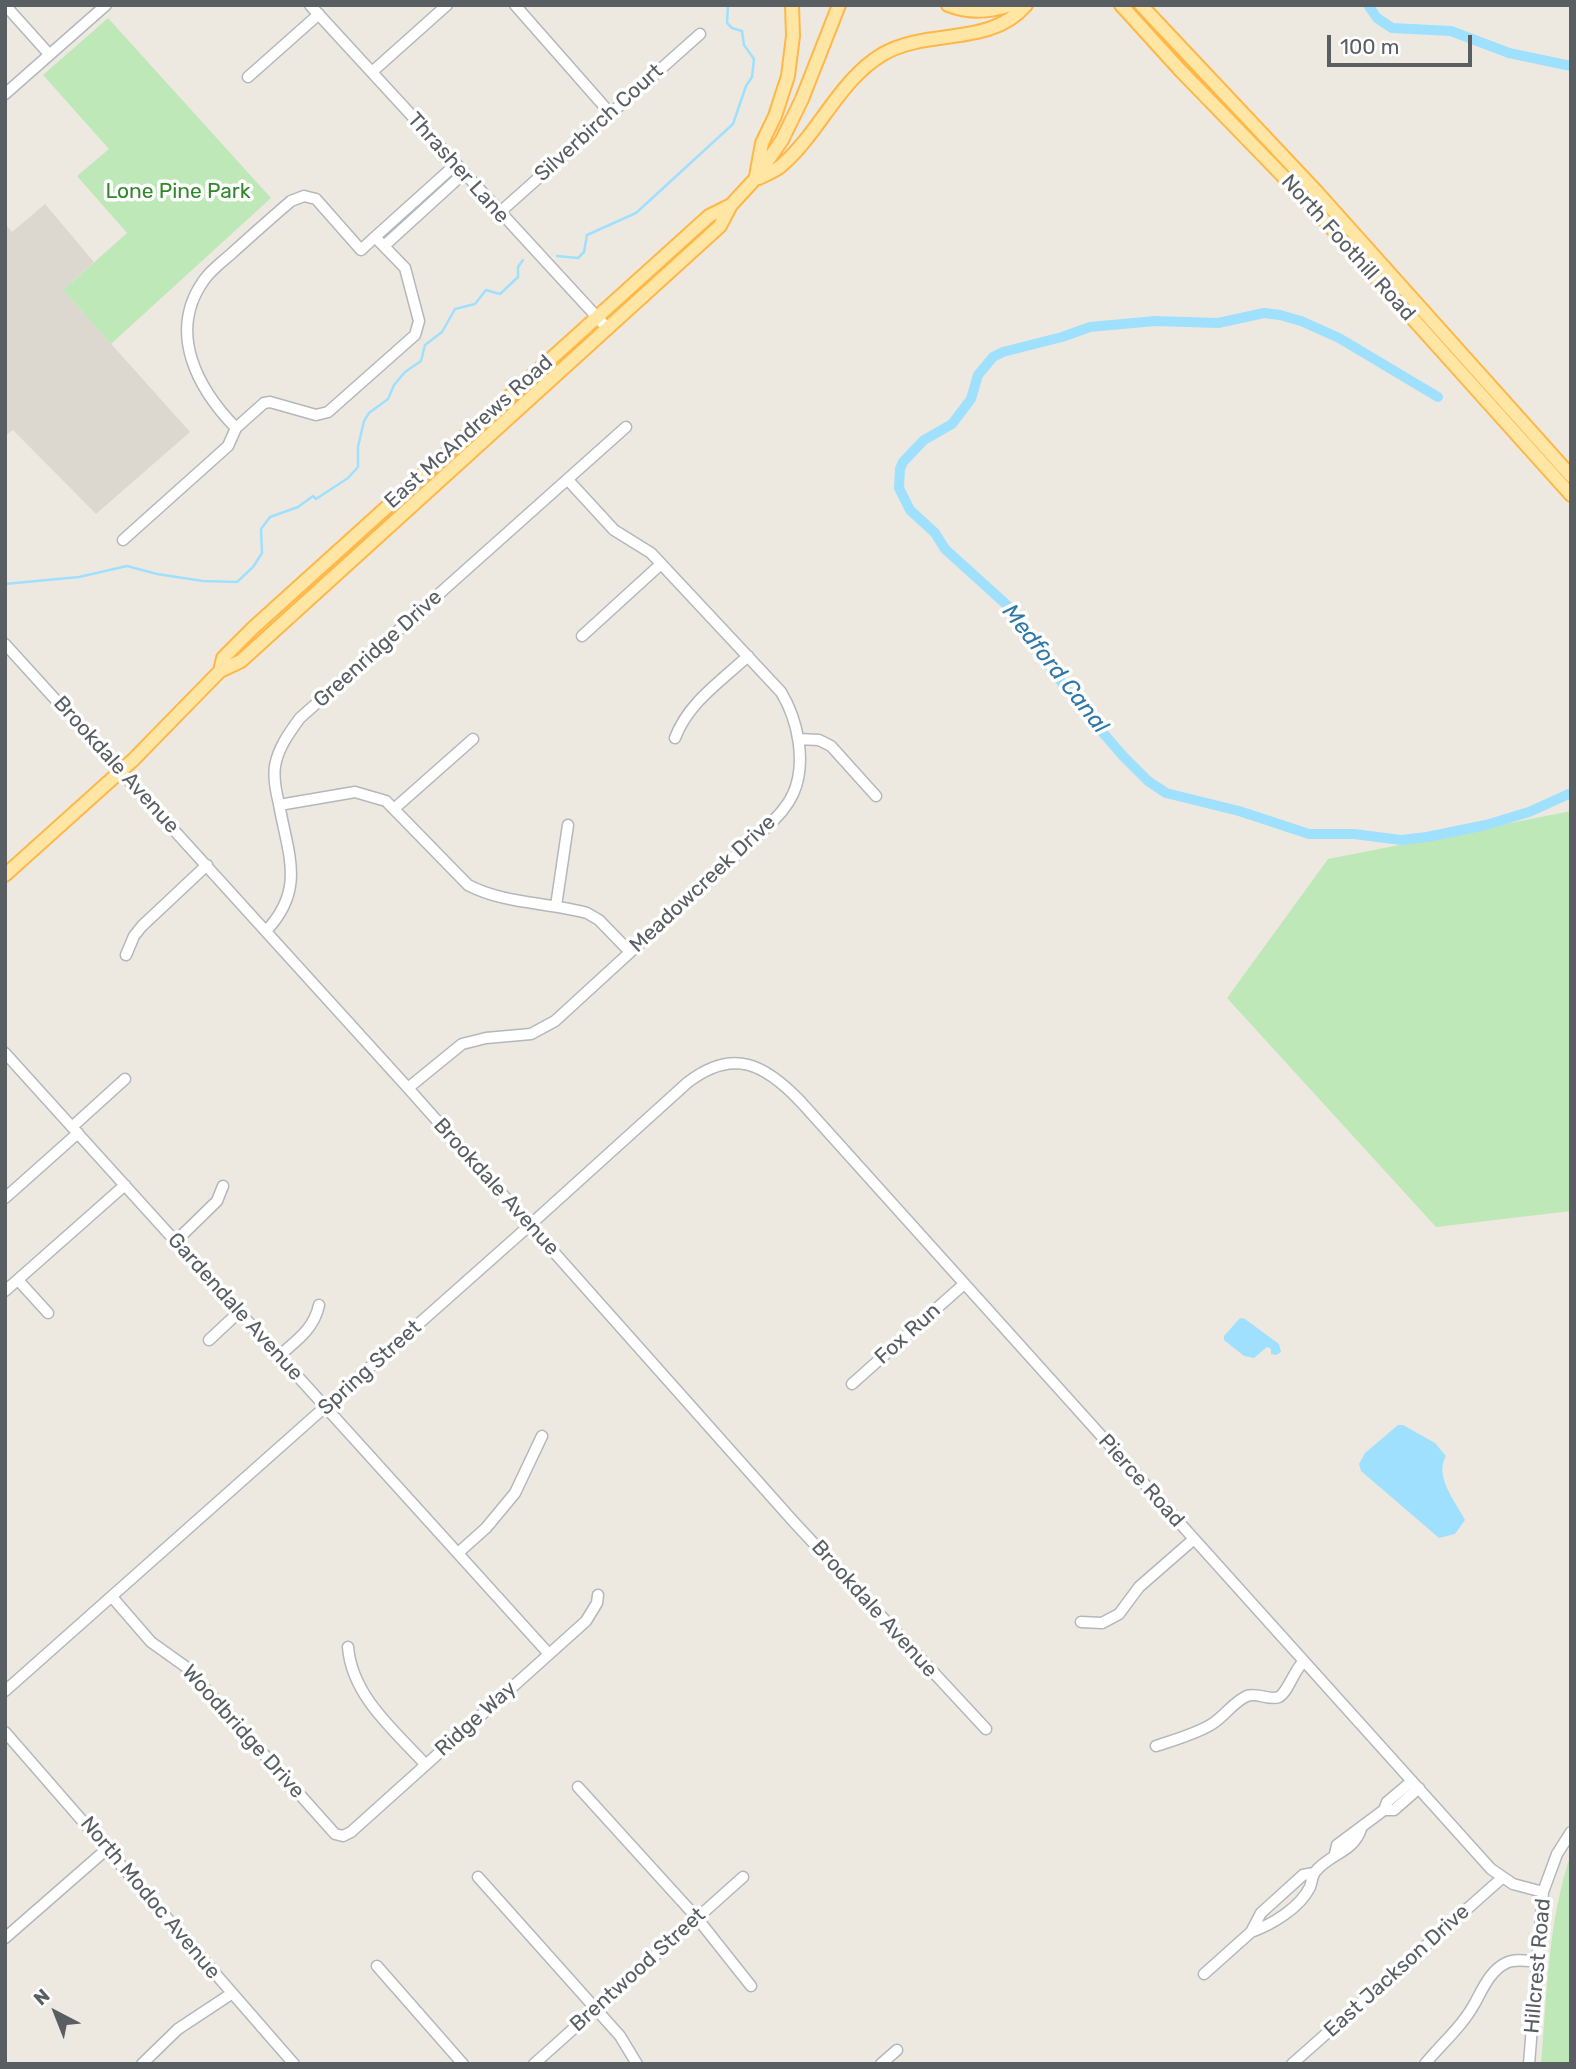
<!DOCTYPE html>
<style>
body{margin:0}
#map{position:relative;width:1576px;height:2069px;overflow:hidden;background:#eee9e0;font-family:Rubik,sans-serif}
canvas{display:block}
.frame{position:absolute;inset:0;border:7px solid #595e63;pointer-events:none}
.north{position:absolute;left:21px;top:1978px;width:70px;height:70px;-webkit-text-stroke:5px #fff;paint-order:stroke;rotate:318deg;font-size:19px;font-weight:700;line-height:28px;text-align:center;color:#595e63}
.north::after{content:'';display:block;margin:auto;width:24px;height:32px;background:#595e63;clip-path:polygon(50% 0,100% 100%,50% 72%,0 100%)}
.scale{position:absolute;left:1327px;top:35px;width:145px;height:32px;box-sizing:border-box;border:4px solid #595e63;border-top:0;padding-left:9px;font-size:21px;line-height:24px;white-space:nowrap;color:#595e63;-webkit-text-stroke:5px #fff;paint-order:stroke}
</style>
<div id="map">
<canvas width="1576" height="2069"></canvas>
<div class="frame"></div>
<div class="north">N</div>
<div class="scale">100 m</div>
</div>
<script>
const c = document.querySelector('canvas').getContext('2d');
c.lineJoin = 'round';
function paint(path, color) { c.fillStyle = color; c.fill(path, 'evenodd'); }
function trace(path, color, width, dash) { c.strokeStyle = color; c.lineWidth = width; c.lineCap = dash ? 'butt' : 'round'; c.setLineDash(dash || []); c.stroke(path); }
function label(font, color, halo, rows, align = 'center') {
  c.font = font + ' Rubik,sans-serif'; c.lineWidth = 7; c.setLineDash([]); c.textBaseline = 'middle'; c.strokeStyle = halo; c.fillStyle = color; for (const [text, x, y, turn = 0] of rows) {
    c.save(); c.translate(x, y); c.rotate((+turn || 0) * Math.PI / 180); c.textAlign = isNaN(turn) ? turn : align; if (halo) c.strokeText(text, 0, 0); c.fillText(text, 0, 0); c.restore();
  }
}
paint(new Path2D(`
 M 45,204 L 94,262 L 63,290 L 190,432 L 96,514 L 13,430 L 5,436 L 5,224 L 12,232 Z`), '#ddd8cf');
paint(new Path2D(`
 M 108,18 L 271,198 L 111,344 L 63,290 L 127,233 L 77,176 L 109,149 L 43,75 Z
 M 1571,811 L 1571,1211 L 1436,1227 L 1227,998 L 1328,859 Z
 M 1571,1854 L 1571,2064 L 1541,2064 C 1547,1994 1548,1920 1571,1854 Z`), '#bfe8b9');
paint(new Path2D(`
 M 1240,1318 L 1245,1319 L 1279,1344 L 1281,1352 L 1276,1355 L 1271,1354 L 1271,1349 L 1267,1347 L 1254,1358 L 1244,1356 L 1224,1340 L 1224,1336 Z
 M 1398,1425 L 1403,1425 L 1435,1443 L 1446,1456 C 1434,1476 1455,1501 1465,1520 L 1455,1534 L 1439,1538 L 1361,1471 L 1359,1464 L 1365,1453 Z`), '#9fe0ff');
trace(new Path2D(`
 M 557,256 L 578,258 L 584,252 L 587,235 L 636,213 L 733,124 L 746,86 L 752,77 L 754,59 L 744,45 L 742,31 L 732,28 L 727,23 L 728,5
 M 5,584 L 79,577 L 127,566 L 157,574 L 203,581 L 237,582 L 253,567 L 262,553 L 261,529 L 270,517 L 298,507 L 313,496 L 316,499 L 348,478 L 358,467 L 358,447 L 364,421 L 369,413 L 388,399 L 394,385 L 405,372 L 421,361 L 425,345 L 442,332 L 455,309 L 475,304 L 486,290 L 500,294 L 518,277 L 518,267 L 523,260`), '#9fe0ff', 2.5);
trace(new Path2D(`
 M 1368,5 L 1377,18 L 1392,28 L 1451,31 L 1509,53 L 1571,66
 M 1438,397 L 1339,338 L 1301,321 L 1280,315 L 1264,313 L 1218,323 L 1155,321 L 1090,327 L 1062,337 L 1003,352 L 993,357 L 978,375 L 971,399 L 952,424 L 924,440 L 903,462 L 900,469 L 899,488 L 910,510 L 935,533 L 945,549 L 1019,616 L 1033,644 L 1077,703 L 1123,756 L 1148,781 L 1166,793 L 1239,811 L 1309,834 L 1354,834 L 1401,840 L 1427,837 L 1486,825 L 1529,812 L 1571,793`), '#9fe0ff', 10);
const minor = new Path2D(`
 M 5,5 L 49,54
 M 310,5 L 608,329
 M 515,5 L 610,113
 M 372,72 L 447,5
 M 248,77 L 319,14
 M 5,94 L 106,5
 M 499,213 L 700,34
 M 375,237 L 455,165
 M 384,246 L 463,174
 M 123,540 L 228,446 L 236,428 C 197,388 167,332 204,280 C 211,270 222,262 231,254 C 251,236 271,218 291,201 L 304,196 L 316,199 L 361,250 L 375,237 L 405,268 L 419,321 L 415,335 L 328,412 L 316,415 L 270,402 L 264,403 L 236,428
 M 582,636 L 661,564
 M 5,644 L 408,1088 L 793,1521 L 986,1729
 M 675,738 C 688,703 721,681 748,656
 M 798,739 L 819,740 L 831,746 L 876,796
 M 279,805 L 355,792 L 386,801 L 468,885 C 504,904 547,902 587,913 L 599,920 L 630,952
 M 395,808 L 473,739
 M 556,906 L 568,825
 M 266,931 C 306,889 288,855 279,804 C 276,792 273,779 275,766 C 278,748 289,733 300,718 L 626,427
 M 126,955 L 134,936 L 142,926 L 207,865
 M 5,1053 L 549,1654
 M 408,1088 L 462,1044 L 486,1038 L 531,1034 L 555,1021 L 769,825 C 778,816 787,807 793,794 C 807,763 798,720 781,692 L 651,553 L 614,530 L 568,480
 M 72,1127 L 125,1079
 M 5,1198 L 78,1133
 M 176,1241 L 217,1201 L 223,1186
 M 18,1280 L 48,1313
 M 5,1291 L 125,1185
 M 209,1340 L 239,1312
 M 279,1356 C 297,1340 314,1329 319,1305
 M 852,1384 L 964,1284
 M 458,1553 L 486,1528 L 515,1493 L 542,1436
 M 112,1597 L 151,1642 L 186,1667 L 335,1834 L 343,1836 L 351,1832 L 586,1621 L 597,1603 L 598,1595
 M 1081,1622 L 1102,1623 L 1119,1614 L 1139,1587 L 1194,1539
 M 348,1647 C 352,1696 394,1730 425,1764
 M 5,1691 L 530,1225 L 687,1083 C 733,1047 765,1064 801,1102 L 1491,1869 L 1513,1884 L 1543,1892
 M 5,1732 L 294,2064
 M 1156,1746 C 1174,1740 1196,1734 1212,1724 C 1225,1716 1233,1702 1247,1696 C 1257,1692 1269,1701 1279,1697 C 1288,1692 1294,1670 1304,1661
 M 578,1787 L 697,1918 L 751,1986
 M 1384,1810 L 1394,1810 L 1419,1788
 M 1335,1854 L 1337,1845 L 1384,1810 L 1387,1802 L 1412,1781
 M 478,1877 L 620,2036 L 637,2064
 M 1251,1932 C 1271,1925 1300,1908 1310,1887 C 1312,1882 1312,1876 1315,1872 C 1330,1853 1353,1853 1361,1829
 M 5,1938 L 108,1848
 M 377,1966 L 463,2064
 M 1204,1974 L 1251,1932 L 1261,1913 L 1303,1875 L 1314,1873
 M 142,2064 L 178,2029 L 231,1994
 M 534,2064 L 743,1877
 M 881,2064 L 897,2050
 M 1292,2064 L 1502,1878
 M 1425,2064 C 1442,2043 1463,2026 1476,2001 C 1483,1988 1491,1970 1506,1963 C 1515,1958 1528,1961 1538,1962
 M 1529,2064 L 1543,1892 L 1557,1854 L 1571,1832`);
const major = new Path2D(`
 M 948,5 C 968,13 990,12 1010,5
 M 1121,5 L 1181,71 L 1309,203 L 1571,495
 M 1141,5 L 1316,191 L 1571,476
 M 756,176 L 762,143 L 775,116 L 788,76 L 793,36 L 792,5
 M 759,178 C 766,174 776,171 782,165 C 820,132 839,80 883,54 C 928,28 990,47 1026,5
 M 220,671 L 223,658 L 253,628 L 709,216 L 731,205
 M 5,875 L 133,760 L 220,671 L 241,661 L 720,226 L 731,205 L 755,179 L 782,140 L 802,99 L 839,5`);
trace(minor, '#b3b8bc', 13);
trace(major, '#ffb748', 16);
trace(minor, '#fff', 10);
trace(major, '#ffe6a4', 12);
label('21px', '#595e63', '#fff', [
 ["Silverbirch Court",599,123,-42],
 ["Thrasher Lane",458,168,48],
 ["North Foothill Road",1348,248,48],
 ["East McAndrews Road",469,432,-42],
 ["Greenridge Drive",378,649,-42],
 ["Brookdale Avenue",116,765,48],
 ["Meadowcreek Drive",703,884,-43],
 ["Brookdale Avenue",496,1187,48],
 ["Gardendale Avenue",235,1307,48],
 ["Fox Run",908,1334,-42],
 ["Spring Street",370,1368,-42],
 ["Pierce Road",1141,1481,48],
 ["Brookdale Avenue",874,1609,48],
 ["Ridge Way",476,1719,-42],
 ["Woodbridge Drive",243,1732,48],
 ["North Modoc Avenue",150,1898,50],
 ["Hillcrest Road",1538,1966,-85],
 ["Brentwood Street",638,1970,-42],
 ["East Jackson Drive",1397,1971,-42]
]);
label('21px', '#32872c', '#fff', [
 ["Lone Pine Park",178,192]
]);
label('italic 23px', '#2f77a8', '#fff', [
 ["Medford Canal",1055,669,52]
]);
</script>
